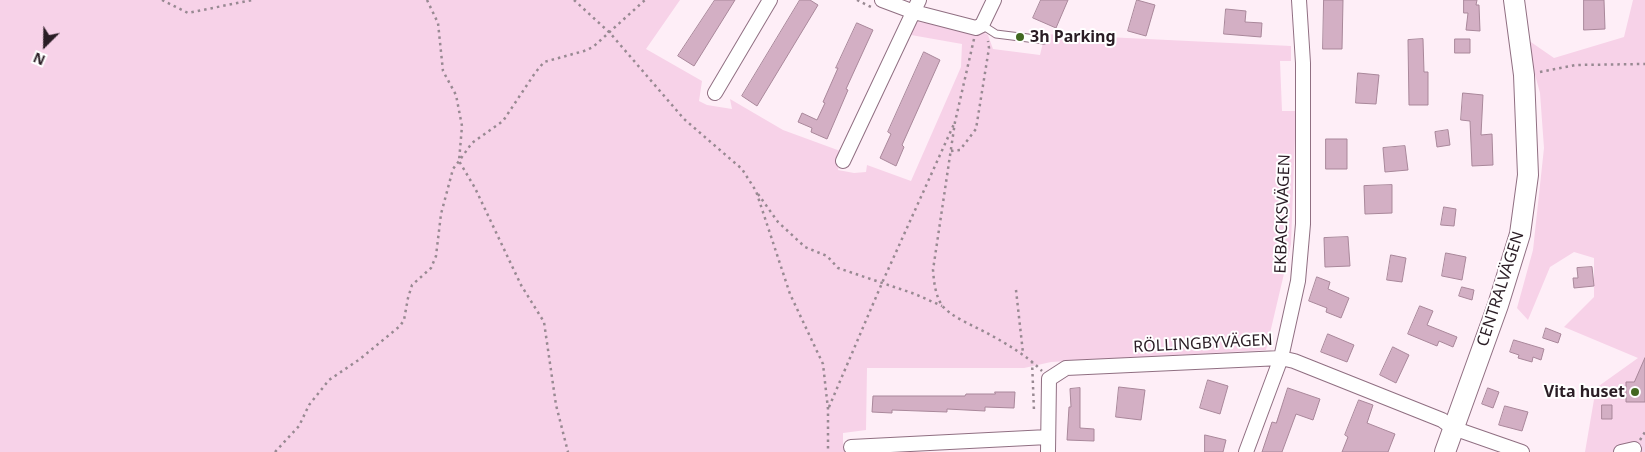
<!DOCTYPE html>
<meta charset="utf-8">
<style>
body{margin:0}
#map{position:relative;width:1645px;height:452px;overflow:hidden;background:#feeef7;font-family:"Noto Sans",sans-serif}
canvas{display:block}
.north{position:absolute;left:20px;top:20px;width:50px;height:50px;-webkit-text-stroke:4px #fff;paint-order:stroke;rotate:203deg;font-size:14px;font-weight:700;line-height:20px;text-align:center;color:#2a1d25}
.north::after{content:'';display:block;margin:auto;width:18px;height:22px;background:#2a1d25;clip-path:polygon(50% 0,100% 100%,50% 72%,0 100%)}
</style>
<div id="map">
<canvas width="1645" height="452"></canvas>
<div class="north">N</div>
</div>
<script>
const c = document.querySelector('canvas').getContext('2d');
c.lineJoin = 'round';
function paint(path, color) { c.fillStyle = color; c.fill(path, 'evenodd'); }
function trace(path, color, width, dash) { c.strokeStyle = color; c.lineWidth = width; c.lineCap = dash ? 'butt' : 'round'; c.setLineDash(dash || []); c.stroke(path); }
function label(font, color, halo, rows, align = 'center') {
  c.font = font + ' "Noto Sans",sans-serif'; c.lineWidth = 4; c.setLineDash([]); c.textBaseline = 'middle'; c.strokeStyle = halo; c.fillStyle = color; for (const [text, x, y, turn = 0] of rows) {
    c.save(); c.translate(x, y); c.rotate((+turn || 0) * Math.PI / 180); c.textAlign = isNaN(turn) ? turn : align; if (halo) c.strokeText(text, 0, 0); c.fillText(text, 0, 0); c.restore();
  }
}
paint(new Path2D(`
 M 0,0 L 680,0 L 646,49 L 702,81 L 699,101 L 707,105 L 732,109 L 730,99 L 783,130 L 843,152 L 838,170 L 854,173 L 866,172 L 867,165 L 911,181 L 961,67 L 962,44 L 911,35 L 913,26 L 918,22 L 976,28 L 988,35 L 993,49 L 1040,55 L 1045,34 L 1291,46 L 1291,61 L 1280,61 L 1282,111 L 1296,111 L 1291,244 L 1266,350 L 1051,362 L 1024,368 L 867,368 L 866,430 L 843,433 L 843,449 L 866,452 L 0,452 Z
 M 1633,0 L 1645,0 L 1645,452 L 1585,452 L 1596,388 L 1638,358 L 1564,327 L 1594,297 L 1594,258 L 1574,252 L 1550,267 L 1528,320 L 1517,308 L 1533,250 L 1544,148 L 1540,93 L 1525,38 L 1554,58 L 1624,37 Z`), '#f7d2e8');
const building = new Path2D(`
 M 715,0 L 735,0 L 694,66 L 678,56 Z
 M 800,0 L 810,0 L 818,5 L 757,106 L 742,96 Z
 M 1041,0 L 1068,0 L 1056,28 L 1033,18 Z
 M 1137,0 L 1155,5 L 1146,36 L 1128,31 Z
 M 1324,0 L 1343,0 L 1342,49 L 1323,49 Z
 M 1464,0 L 1477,0 L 1476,5 L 1479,5 L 1480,31 L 1466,30 L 1468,13 L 1464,13 Z
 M 1584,0 L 1604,0 L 1605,29 L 1584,30 Z
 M 1226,9 L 1246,11 L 1245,22 L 1262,23 L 1261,37 L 1224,34 Z
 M 857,23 L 873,30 L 846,89 L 848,90 L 827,139 L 811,132 L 812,128 L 798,122 L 802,113 L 817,120 L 825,103 L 823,102 L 838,68 L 836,68 Z
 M 1423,39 L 1424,72 L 1428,72 L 1428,105 L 1409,105 L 1408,40 Z
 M 1455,39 L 1470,39 L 1470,53 L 1455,53 Z
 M 924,52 L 940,60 L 902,145 L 904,147 L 896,166 L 880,158 L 891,134 L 888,132 Z
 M 1358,73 L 1379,75 L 1376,104 L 1356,103 Z
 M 1463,93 L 1483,95 L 1481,135 L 1492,134 L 1493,165 L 1472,166 L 1470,121 L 1461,120 Z
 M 1448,130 L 1450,145 L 1437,147 L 1435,132 Z
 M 1326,139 L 1347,139 L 1347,169 L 1326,169 Z
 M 1405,146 L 1408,170 L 1385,172 L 1383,148 Z
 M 1392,185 L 1392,213 L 1365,214 L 1364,186 Z
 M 1444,207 L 1456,209 L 1454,226 L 1441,225 Z
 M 1348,237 L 1350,266 L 1325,267 L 1324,238 Z
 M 1446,253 L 1466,257 L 1462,280 L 1442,276 Z
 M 1391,255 L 1406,258 L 1402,282 L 1387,280 Z
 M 1592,267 L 1594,286 L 1574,288 L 1573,278 L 1578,278 L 1577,268 Z
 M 1317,277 L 1330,282 L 1328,289 L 1349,298 L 1341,318 L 1326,312 L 1327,308 L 1309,301 Z
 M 1462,287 L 1474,290 L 1472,300 L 1459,296 Z
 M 1420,306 L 1433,311 L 1427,325 L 1457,337 L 1453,347 L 1439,341 L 1437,346 L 1408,334 Z
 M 1546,328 L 1561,334 L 1558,343 L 1543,338 Z
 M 1328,334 L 1354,345 L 1347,362 L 1321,352 Z
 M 1514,340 L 1544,349 L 1541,360 L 1533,357 L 1532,362 L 1518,358 L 1519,355 L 1510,352 Z
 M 1393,347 L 1409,355 L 1396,383 L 1380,375 Z
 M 1645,358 L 1645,402 L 1626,402 L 1626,382 L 1634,382 Z
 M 1208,380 L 1228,386 L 1220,414 L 1200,408 Z
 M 1119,387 L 1145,390 L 1141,420 L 1116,417 Z
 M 1080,388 L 1080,428 L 1094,429 L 1094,441 L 1067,440 L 1069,407 L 1071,407 L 1070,389 Z
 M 1288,388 L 1320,399 L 1313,420 L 1296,414 L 1282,452 L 1262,452 L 1272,422 L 1276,423 Z
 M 1488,388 L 1499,392 L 1493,408 L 1482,404 Z
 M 995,392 L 1015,392 L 1014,408 L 985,407 L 985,411 L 947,409 L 947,412 L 892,410 L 892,413 L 872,412 L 873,396 L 965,396 L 966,394 L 995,394 Z
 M 1359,400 L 1373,405 L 1367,423 L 1395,434 L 1388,452 L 1342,452 L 1348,437 L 1345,435 Z
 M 1602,405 L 1612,405 L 1612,419 L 1602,419 Z
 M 1505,406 L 1528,412 L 1522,431 L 1499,425 Z
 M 1205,435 L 1226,440 L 1223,452 L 1205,452 Z`);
paint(building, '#d3afc4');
trace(building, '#a9879a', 1);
const lane = new Path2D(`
 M 982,25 L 996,34 L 1044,40`);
const street = new Path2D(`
 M 882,0 L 914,12 L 976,28 L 982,25 L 994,0
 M 715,93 L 770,0
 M 843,161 L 919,0
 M 851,447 L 1048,437
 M 1048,452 L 1049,379 L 1066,368 L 1281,358 L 1294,361 L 1442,420 L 1453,428 L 1522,452
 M 1246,452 L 1281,358 L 1298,281 L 1303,224 L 1303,63 L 1299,0
 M 1621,452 L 1634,449`);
const secondary = new Path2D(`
 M 1445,452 L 1498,305 L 1520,234 L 1528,175 L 1524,75 L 1514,0`);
trace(lane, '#906f82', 9);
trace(street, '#906f82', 16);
trace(secondary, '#906f82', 22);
trace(new Path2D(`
 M 162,0 L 188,13 L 252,0
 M 427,0 L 438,23 L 443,71 L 456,95 L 462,126 L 459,161 L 475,188 L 521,285 L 544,322 L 556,405 L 568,452
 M 574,0 L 610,33 L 684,119 L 742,169 L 756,191 L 790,294 L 823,364 L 828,409 L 828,452
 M 857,0 L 871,7
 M 974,39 L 955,122 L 933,270 C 934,282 935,293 941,304 C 949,316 974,326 987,333 C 1007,344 1026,355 1042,371
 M 1540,72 L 1576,65 L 1645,64
 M 951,151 L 960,150 L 976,129 L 989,48 L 988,41
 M 758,194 L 778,222 L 805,247 L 827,256 L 838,268 L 915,294 L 942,306
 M 1016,290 L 1023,353
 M 1032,361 L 1034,411
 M 829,407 L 882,283 L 954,124
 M 1640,440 L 1645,432
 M 275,452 L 299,426 L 309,405 L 329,380 L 360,359 L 400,326 L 404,320 L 408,298 L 412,285 L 431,268 L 436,256 L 441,214 L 453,169 L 459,161 L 472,143 L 503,121 L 535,73 L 544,62 L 584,51 L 593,47 L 645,0`), '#988992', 2.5, [2.5, 4]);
trace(lane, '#fff', 7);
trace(street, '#fff', 14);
trace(secondary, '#fff', 20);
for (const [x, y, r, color] of [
 [1020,37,5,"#426821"],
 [1635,392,5,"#426821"]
]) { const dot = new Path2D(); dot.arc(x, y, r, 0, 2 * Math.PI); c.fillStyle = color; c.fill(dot); trace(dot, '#fff', 2); }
label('bold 16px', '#2a1d25', '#fff', [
 ["3h Parking",1030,37],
 ["Vita huset",1625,392,"right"]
], 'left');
label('16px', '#2a1d25', '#fff', [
 ["EKBACKSVÄGEN",1283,214,-88],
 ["CENTRALVÄGEN",1501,289,-72],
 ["RÖLLINGBYVÄGEN",1203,344,-3]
]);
</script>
